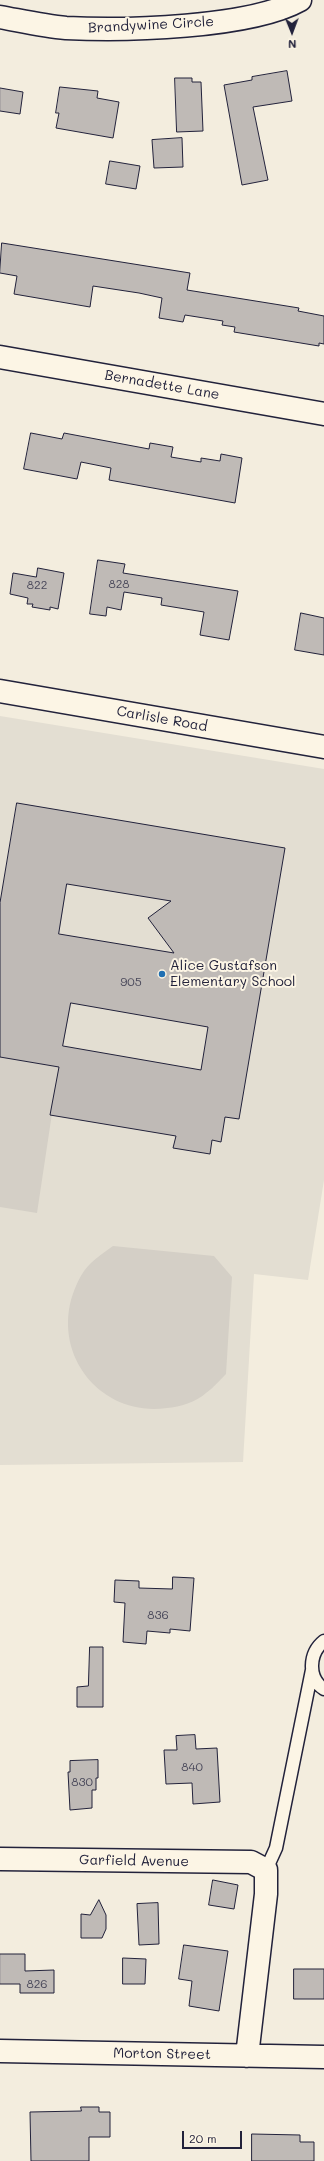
<!DOCTYPE html>
<style>
body{margin:0}
#map{position:relative;width:324px;height:2161px;overflow:hidden;background:#f3edde;font-family:Mali,sans-serif}
canvas{display:block}
.north{position:absolute;left:272px;top:12px;width:40px;height:40px;-webkit-text-stroke:3px #fcf5e5;paint-order:stroke;rotate:179deg;font-size:11px;font-weight:700;line-height:16px;text-align:center;color:#22223b}
.north::after{content:'';display:block;margin:auto;width:14px;height:18px;background:#22223b;clip-path:polygon(50% 0,100% 100%,50% 72%,0 100%)}
.scale{position:absolute;left:182px;top:2131px;width:60px;height:18px;box-sizing:border-box;border:2px solid #22223b;border-top:0;padding-left:5px;font-size:12px;line-height:14px;white-space:nowrap;color:#22223b;-webkit-text-stroke:3px #fcf5e5;paint-order:stroke}
</style>
<div id="map">
<canvas width="324" height="2161"></canvas>
<div class="north">N</div>
<div class="scale">20 m</div>
</div>
<script>
const c = document.querySelector('canvas').getContext('2d');
c.lineJoin = 'round';
function paint(path, color) { c.fillStyle = color; c.fill(path, 'evenodd'); }
function trace(path, color, width, dash) { c.strokeStyle = color; c.lineWidth = width; c.lineCap = dash ? 'butt' : 'round'; c.setLineDash(dash || []); c.stroke(path); }
function label(font, color, halo, rows, align = 'center') {
  c.font = font + ' Mali,sans-serif'; c.lineWidth = 4; c.setLineDash([]); c.textBaseline = 'middle'; c.strokeStyle = halo; c.fillStyle = color; for (const [text, x, y, turn = 0] of rows) {
    c.save(); c.translate(x, y); c.rotate((+turn || 0) * Math.PI / 180); c.textAlign = isNaN(turn) ? turn : align; if (halo) c.strokeText(text, 0, 0); c.fillText(text, 0, 0); c.restore();
  }
}
paint(new Path2D(`
 M 0,716 L 324,769 L 324,1180 L 308,1280 L 254,1274 L 243,1462 L 0,1465 Z`), '#e3ded2');
paint(new Path2D(`
 M 0,1057 L 59,1067 L 37,1213 L 0,1207 Z
 M 113,1246 L 214,1256 L 232,1277 L 226,1374 C 219,1381 213,1388 206,1393 C 196,1402 180,1407 167,1408 C 105,1417 55,1361 71,1300 C 75,1287 81,1272 91,1263 C 97,1257 105,1252 113,1246 Z`), '#d4cfc6');
const building = new Path2D(`
 M 287,71 L 292,101 L 253,107 L 268,180 L 242,185 L 224,85 L 252,80 L 252,77 Z
 M 175,78 L 192,78 L 192,82 L 201,82 L 203,131 L 177,132 Z
 M 60,87 L 98,91 L 97,98 L 119,102 L 113,138 L 56,128 L 59,113 L 56,113 Z
 M 0,88 L 23,92 L 20,114 L 0,111 Z
 M 182,138 L 183,167 L 154,168 L 152,140 Z
 M 110,161 L 140,166 L 136,189 L 106,184 Z
 M 2,243 L 190,273 L 187,290 L 299,308 L 298,311 L 324,316 L 324,344 L 319,343 L 319,346 L 234,332 L 235,327 L 222,325 L 223,321 L 185,315 L 183,322 L 159,318 L 162,298 L 139,293 L 93,286 L 90,307 L 14,294 L 17,276 L 0,273 Z
 M 31,433 L 62,439 L 64,433 L 149,449 L 150,443 L 173,447 L 171,457 L 201,462 L 201,458 L 220,461 L 221,454 L 242,458 L 235,503 L 109,480 L 111,468 L 81,462 L 77,479 L 24,469 Z
 M 98,560 L 125,564 L 123,573 L 238,591 L 229,640 L 200,635 L 204,612 L 161,605 L 162,598 L 124,592 L 121,610 L 107,607 L 106,616 L 90,614 Z
 M 38,568 L 64,573 L 58,609 L 50,607 L 50,610 L 32,607 L 33,604 L 27,604 L 28,598 L 10,594 L 13,573 L 36,577 Z
 M 301,613 L 324,618 L 324,655 L 295,650 Z
 M 17,803 L 285,848 L 239,1119 L 225,1117 L 221,1142 L 212,1140 L 210,1154 L 173,1148 L 176,1136 L 50,1115 L 59,1067 L 0,1057 L 0,903 ZM 67,884 L 171,901 L 148,918 L 174,953 L 59,934 ZM 71,1003 L 208,1027 L 201,1070 L 63,1046 Z
 M 173,1577 L 194,1578 L 190,1631 L 170,1629 L 170,1633 L 147,1631 L 146,1644 L 123,1642 L 125,1603 L 114,1602 L 115,1580 L 139,1581 L 139,1588 L 172,1589 Z
 M 90,1647 L 103,1647 L 103,1707 L 77,1707 L 77,1687 L 88,1686 Z
 M 195,1735 L 196,1749 L 217,1748 L 220,1802 L 193,1804 L 192,1783 L 166,1784 L 164,1750 L 177,1750 L 176,1736 Z
 M 98,1760 L 98,1778 L 96,1778 L 96,1790 L 92,1790 L 92,1808 L 70,1810 L 68,1772 L 70,1772 L 70,1761 Z
 M 213,1880 L 238,1885 L 234,1909 L 209,1905 Z
 M 99,1900 L 106,1915 L 106,1929 L 102,1938 L 81,1938 L 81,1914 L 90,1915 Z
 M 158,1903 L 159,1944 L 139,1945 L 137,1904 Z
 M 184,1945 L 228,1951 L 219,2011 L 189,2006 L 192,1981 L 179,1979 Z
 M 0,1954 L 25,1954 L 25,1971 L 54,1970 L 54,1993 L 20,1993 L 20,1984 L 0,1984 Z
 M 123,1958 L 146,1959 L 145,1984 L 123,1984 Z
 M 294,1969 L 324,1969 L 324,1999 L 294,1999 Z
 M 81,2107 L 99,2107 L 99,2112 L 110,2112 L 110,2137 L 89,2137 L 89,2161 L 31,2161 L 30,2112 L 81,2111 Z
 M 252,2134 L 300,2135 L 300,2142 L 314,2142 L 314,2161 L 252,2161 Z`);
paint(building, '#bfbab6');
trace(building, '#22223b', 1);
const lane = new Path2D(`
 M 324,1641 C 309,1653 307,1678 324,1689
 M 266,1870 L 276,1848 L 312,1670`);
const street = new Path2D(`
 M 0,17 C 22,21 44,26 66,28 C 124,31 250,28 300,0
 M 0,357 L 324,414
 M 0,691 L 324,747
 M 0,1859 L 251,1862 L 266,1870 L 266,1894 L 247,2056
 M 0,2051 L 324,2057`);
trace(lane, '#22223b', 15);
trace(street, '#22223b', 25);
trace(lane, '#fcf5e5', 12);
trace(street, '#fcf5e5', 22);
for (const [x, y, r, color] of [
 [162,974,4,"#1f6fb2"]
]) { const dot = new Path2D(); dot.arc(x, y, r, 0, 2 * Math.PI); c.fillStyle = color; c.fill(dot); trace(dot, '#fcf5e5', 1.5); }
label('12px', '#49485a', null, [
 ["828",119,584],
 ["822",37,585],
 ["905",131,982],
 ["836",158,1615],
 ["840",192,1767],
 ["830",82,1782],
 ["826",37,1984]
]);
label('14px', '#22223b', '#fcf5e5', [
 ["Brandywine Circle",151,25,-3],
 ["Bernadette Lane",162,385,10],
 ["Carlisle Road",162,719,10],
 ["Garfield Avenue",134,1861,1],
 ["Morton Street",162,2054,1]
]);
label('14px', '#22223b', '#fcf5e5', [
 ["Alice Gustafson",170,966],
 ["Elementary School",170,982]
], 'left');
</script>
